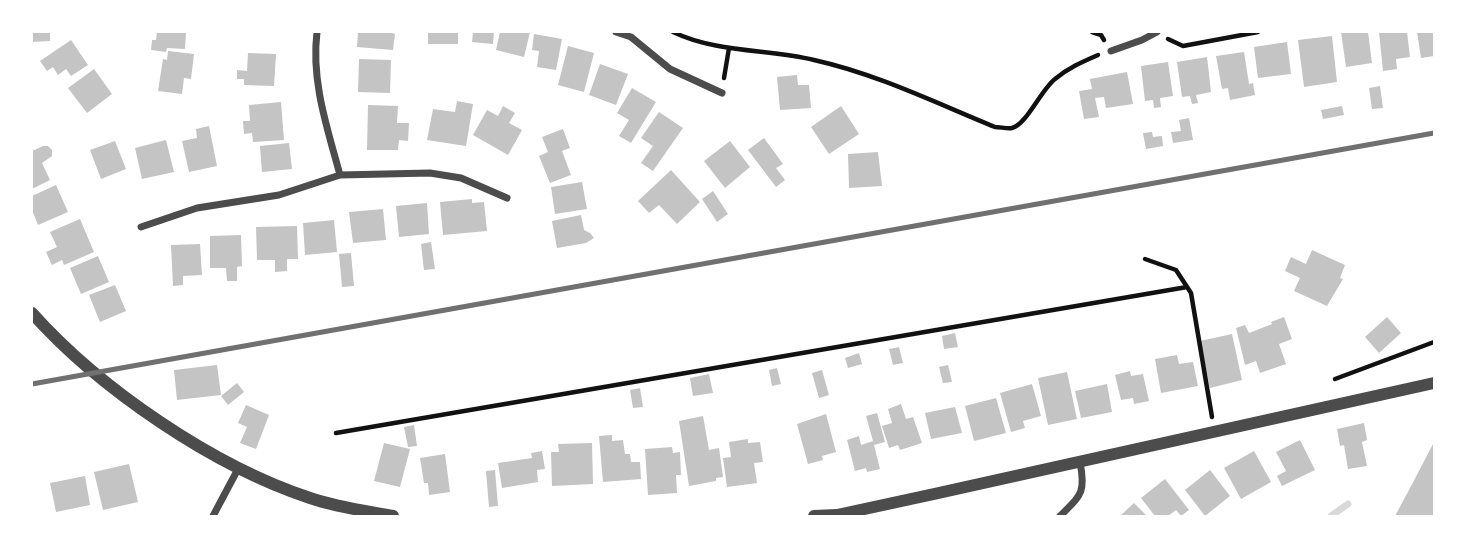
<!DOCTYPE html>
<style>
body{margin:0}
#map{position:relative;width:1466px;height:548px;overflow:hidden;background:#fff;font-family:Signika,sans-serif}
canvas{display:block}
.frame{position:absolute;inset:0;border:33px solid #fff;pointer-events:none}
</style>
<div id="map">
<canvas width="1466" height="548"></canvas>
<div class="frame"></div>
</div>
<script>
const c = document.querySelector('canvas').getContext('2d');
c.lineJoin = 'round';
function trace(path, color, width, dash) { c.strokeStyle = color; c.lineWidth = width; c.lineCap = dash ? 'butt' : 'round'; c.setLineDash(dash || []); c.stroke(path); }
function paint(path, color) { c.fillStyle = color; c.fill(path, 'evenodd'); }
trace(new Path2D(`
 M 1331,516 L 1348,504`), '#d9d9d9', 7);
paint(new Path2D(`
 M 32,32 L 50,32 L 50,41 L 32,42 Z
 M 157,32 L 186,32 L 185,49 L 167,48 L 166,52 L 151,50 L 152,40 L 156,40 Z
 M 358,32 L 389,32 L 395,34 L 393,50 L 357,47 Z
 M 428,32 L 458,32 L 458,44 L 428,44 Z
 M 473,32 L 494,32 L 493,44 L 472,42 Z
 M 500,32 L 530,32 L 524,57 L 496,50 Z
 M 1341,32 L 1368,32 L 1372,63 L 1346,67 Z
 M 1379,32 L 1407,32 L 1410,57 L 1396,59 L 1397,69 L 1383,71 Z
 M 1417,32 L 1434,32 L 1434,56 L 1421,58 Z
 M 534,34 L 562,39 L 556,70 L 537,67 L 539,51 L 532,50 Z
 M 1332,36 L 1337,82 L 1304,87 L 1298,40 Z
 M 71,40 L 88,65 L 71,76 L 66,69 L 58,75 L 53,67 L 47,71 L 40,61 Z
 M 1287,42 L 1291,74 L 1258,78 L 1254,47 Z
 M 568,46 L 594,53 L 584,92 L 558,85 Z
 M 168,51 L 194,54 L 191,79 L 184,78 L 182,94 L 158,91 L 163,59 L 167,60 Z
 M 1244,52 L 1249,84 L 1253,83 L 1255,95 L 1230,100 L 1228,88 L 1222,89 L 1216,56 Z
 M 248,53 L 276,54 L 274,86 L 244,85 L 244,79 L 237,79 L 237,70 L 247,71 Z
 M 1207,57 L 1211,92 L 1196,95 L 1198,103 L 1192,104 L 1190,96 L 1182,97 L 1177,62 Z
 M 359,59 L 391,60 L 390,93 L 358,92 Z
 M 1168,62 L 1173,96 L 1160,98 L 1161,107 L 1154,108 L 1153,100 L 1145,101 L 1141,66 Z
 M 600,64 L 628,74 L 616,105 L 589,95 Z
 M 94,69 L 112,94 L 87,113 L 68,88 Z
 M 1127,72 L 1133,104 L 1106,108 L 1104,97 L 1095,98 L 1099,117 L 1084,119 L 1079,91 L 1092,89 L 1090,79 Z
 M 797,75 L 798,85 L 809,85 L 811,108 L 780,110 L 777,77 Z
 M 1380,86 L 1383,108 L 1372,109 L 1369,88 Z
 M 632,88 L 656,102 L 631,143 L 619,136 L 629,120 L 617,113 Z
 M 457,101 L 473,104 L 466,146 L 427,140 L 433,109 L 455,112 Z
 M 281,102 L 284,140 L 253,142 L 252,133 L 244,134 L 243,121 L 250,121 L 249,105 Z
 M 368,105 L 398,106 L 397,123 L 409,123 L 408,141 L 399,140 L 398,150 L 367,150 Z
 M 503,106 L 515,113 L 509,123 L 522,130 L 508,155 L 473,135 L 487,110 L 498,116 Z
 M 841,106 L 859,134 L 829,154 L 811,127 Z
 M 1342,106 L 1344,115 L 1323,119 L 1321,110 Z
 M 659,112 L 683,128 L 653,171 L 641,163 L 653,146 L 641,138 Z
 M 1189,118 L 1193,140 L 1173,143 L 1171,132 L 1181,131 L 1179,120 Z
 M 209,126 L 217,166 L 189,172 L 182,141 L 197,138 L 196,129 Z
 M 563,129 L 570,148 L 562,151 L 571,175 L 550,183 L 539,156 L 548,152 L 542,137 Z
 M 1152,132 L 1153,137 L 1162,136 L 1163,146 L 1146,149 L 1143,133 Z
 M 764,138 L 783,164 L 776,168 L 785,180 L 776,187 L 748,150 Z
 M 166,140 L 174,172 L 142,179 L 135,148 Z
 M 115,141 L 126,169 L 101,179 L 90,150 Z
 M 730,141 L 750,167 L 725,188 L 704,161 Z
 M 289,143 L 292,169 L 262,172 L 260,146 Z
 M 43,146 L 48,146 L 52,150 L 52,156 L 42,163 L 50,180 L 32,189 L 32,151 Z
 M 878,152 L 882,186 L 849,188 L 848,154 Z
 M 671,170 L 700,202 L 677,224 L 659,205 L 649,213 L 638,201 Z
 M 582,182 L 587,209 L 555,214 L 551,187 Z
 M 56,185 L 68,212 L 38,225 L 32,210 L 32,196 Z
 M 713,191 L 728,214 L 717,222 L 702,199 Z
 M 472,199 L 472,203 L 484,202 L 487,231 L 443,235 L 440,202 Z
 M 427,203 L 429,234 L 399,237 L 396,206 Z
 M 383,209 L 386,240 L 353,243 L 349,212 Z
 M 581,215 L 584,230 L 590,233 L 594,238 L 586,243 L 557,248 L 552,221 Z
 M 80,219 L 94,252 L 64,265 L 62,260 L 52,265 L 46,252 L 57,247 L 50,232 Z
 M 334,220 L 337,252 L 305,255 L 303,223 Z
 M 297,226 L 298,259 L 287,259 L 287,271 L 275,272 L 275,260 L 257,260 L 256,227 Z
 M 241,235 L 242,266 L 237,267 L 237,281 L 227,281 L 226,268 L 210,268 L 210,236 Z
 M 431,242 L 435,269 L 424,270 L 421,244 Z
 M 200,244 L 202,275 L 183,276 L 183,285 L 173,286 L 171,245 Z
 M 1312,250 L 1345,265 L 1340,278 L 1343,279 L 1327,306 L 1294,291 L 1300,278 L 1285,271 L 1291,257 L 1306,264 Z
 M 351,253 L 354,286 L 342,287 L 339,254 Z
 M 98,256 L 109,282 L 81,294 L 70,268 Z
 M 115,285 L 126,311 L 100,322 L 89,295 Z
 M 1284,317 L 1292,339 L 1279,344 L 1286,364 L 1260,373 L 1256,361 L 1245,365 L 1236,328 L 1245,325 L 1249,333 L 1272,324 L 1271,322 Z
 M 1387,317 L 1401,333 L 1379,353 L 1365,337 Z
 M 955,333 L 958,347 L 944,349 L 942,336 Z
 M 1232,334 L 1242,380 L 1210,388 L 1200,341 Z
 M 899,347 L 903,363 L 893,365 L 889,349 Z
 M 859,353 L 862,364 L 848,368 L 845,358 Z
 M 1177,355 L 1179,364 L 1193,362 L 1198,386 L 1161,393 L 1155,359 Z
 M 217,365 L 221,395 L 177,400 L 174,370 Z
 M 948,365 L 952,382 L 943,383 L 939,367 Z
 M 777,368 L 781,384 L 772,386 L 769,370 Z
 M 822,370 L 829,395 L 819,398 L 812,373 Z
 M 1130,371 L 1131,376 L 1143,374 L 1149,401 L 1134,404 L 1133,398 L 1121,400 L 1115,375 Z
 M 1067,372 L 1077,419 L 1048,425 L 1038,378 Z
 M 709,374 L 713,393 L 693,396 L 690,378 Z
 M 237,383 L 244,392 L 228,405 L 221,396 Z
 M 1032,384 L 1041,416 L 1023,421 L 1025,428 L 1011,432 L 1000,393 Z
 M 1107,384 L 1112,412 L 1081,418 L 1075,391 Z
 M 640,388 L 643,407 L 633,408 L 630,390 Z
 M 996,398 L 1006,433 L 974,441 L 965,406 Z
 M 901,404 L 906,419 L 913,417 L 922,443 L 900,450 L 898,445 L 889,448 L 882,426 L 892,423 L 888,409 Z
 M 246,405 L 269,415 L 256,449 L 240,443 L 247,427 L 238,423 Z
 M 955,407 L 962,433 L 931,439 L 925,413 Z
 M 877,413 L 885,442 L 874,445 L 880,469 L 867,472 L 866,468 L 855,471 L 847,440 L 859,436 L 861,445 L 873,441 L 866,416 Z
 M 826,414 L 836,452 L 822,456 L 823,460 L 808,464 L 797,424 Z
 M 703,416 L 709,450 L 719,448 L 723,477 L 716,478 L 716,481 L 689,486 L 679,421 Z
 M 1364,423 L 1367,440 L 1362,442 L 1367,466 L 1348,469 L 1344,445 L 1340,446 L 1337,429 Z
 M 414,425 L 417,446 L 408,447 L 404,427 Z
 M 612,435 L 612,441 L 623,440 L 625,454 L 630,454 L 631,462 L 640,462 L 641,479 L 603,482 L 599,436 Z
 M 748,439 L 748,443 L 760,442 L 763,462 L 754,463 L 757,483 L 727,487 L 723,458 L 731,457 L 729,442 Z
 M 1300,440 L 1315,470 L 1282,486 L 1277,476 L 1286,471 L 1276,452 Z
 M 1434,442 L 1434,516 L 1395,516 L 1409,490 Z
 M 384,443 L 410,449 L 400,487 L 374,481 Z
 M 592,443 L 593,484 L 552,486 L 551,452 L 559,452 L 558,444 Z
 M 672,447 L 673,453 L 680,452 L 681,475 L 676,475 L 677,493 L 648,495 L 645,449 Z
 M 542,451 L 545,469 L 537,470 L 538,482 L 502,488 L 498,463 L 532,458 L 531,453 Z
 M 1254,451 L 1271,482 L 1241,499 L 1224,468 Z
 M 445,454 L 450,492 L 429,495 L 428,483 L 424,483 L 420,458 Z
 M 129,464 L 138,502 L 103,510 L 94,472 Z
 M 495,470 L 498,506 L 489,507 L 486,471 Z
 M 1210,470 L 1230,496 L 1205,516 L 1185,490 Z
 M 85,476 L 90,505 L 56,512 L 50,483 Z
 M 1165,479 L 1189,510 L 1181,516 L 1176,510 L 1168,516 L 1155,516 L 1141,498 Z
 M 1134,503 L 1147,516 L 1120,516 Z`), '#c4c4c4');
trace(new Path2D(`
 M 673,32 C 717,53 768,49 814,60 C 877,74 936,103 995,127 C 1000,127 1008,129 1012,128 C 1026,125 1041,90 1055,79 C 1068,68 1082,62 1098,55
 M 1092,32 L 1101,35 L 1104,40
 M 1168,39 L 1183,46 L 1258,32
 M 724,78 L 729,48
 M 1145,259 L 1176,270 L 1191,293 L 1212,417
 M 1335,379 L 1434,342
 M 336,433 L 1187,287`), '#111', 4.5);
trace(new Path2D(`
 M 317,32 C 311,81 327,127 340,175
 M 616,32 L 631,37 L 670,69 L 722,93
 M 1111,51 L 1142,40 L 1157,32
 M 141,227 L 197,208 L 279,195 L 340,175 L 430,173 L 461,178 L 507,198
 M 213,516 L 238,469
 M 1060,516 C 1081,495 1086,493 1080,462`), '#4c4c4c', 7);
trace(new Path2D(`
 M 32,313 C 100,389 213,466 310,498 C 336,507 366,511 393,516
 M 814,516 L 837,515 L 934,494 L 1434,383`), '#4c4c4c', 12);
trace(new Path2D(`
 M 32,384 L 1434,133`), '#707070', 5);
</script>
